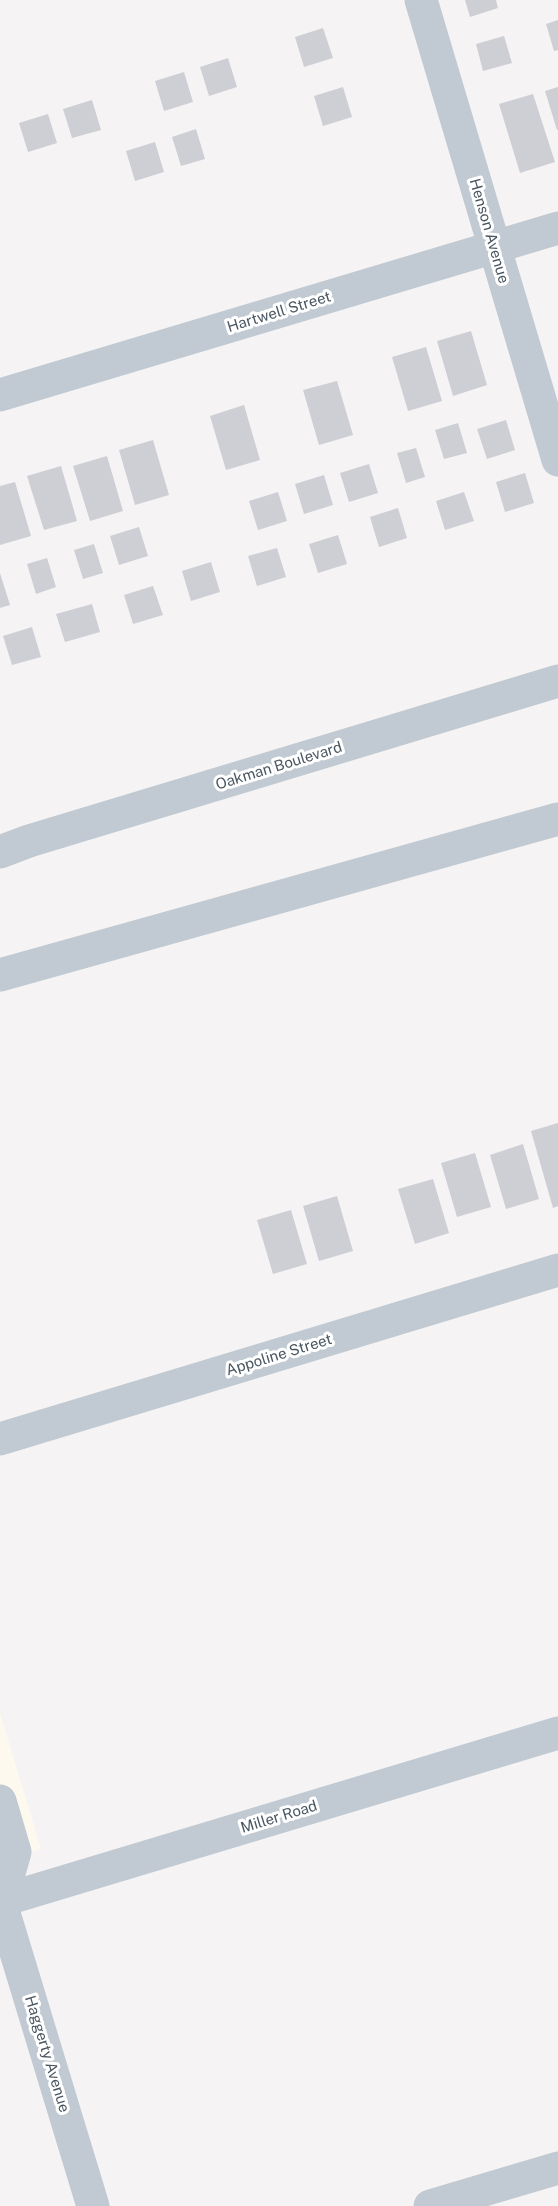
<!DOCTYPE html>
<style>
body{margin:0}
canvas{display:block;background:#f5f3f3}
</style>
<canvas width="558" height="2206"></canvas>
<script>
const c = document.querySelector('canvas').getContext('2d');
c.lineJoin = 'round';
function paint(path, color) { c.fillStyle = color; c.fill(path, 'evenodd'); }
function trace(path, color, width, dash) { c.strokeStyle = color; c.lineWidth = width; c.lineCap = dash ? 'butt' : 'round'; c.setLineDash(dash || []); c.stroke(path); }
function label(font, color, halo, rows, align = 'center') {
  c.font = font + ' "Public Sans",sans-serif'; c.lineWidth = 6; c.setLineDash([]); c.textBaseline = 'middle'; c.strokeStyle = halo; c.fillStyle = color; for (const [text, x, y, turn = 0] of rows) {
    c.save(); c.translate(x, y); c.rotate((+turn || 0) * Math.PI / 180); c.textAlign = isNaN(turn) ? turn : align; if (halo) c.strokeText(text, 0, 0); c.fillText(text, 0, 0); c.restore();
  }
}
paint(new Path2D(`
 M 0,1713 L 41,1849 L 0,1860 Z`), '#fdf9ef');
paint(new Path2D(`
 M 465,0 L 496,0 L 498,8 L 470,17 Z
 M 558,20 L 558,50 L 554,51 L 546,24 Z
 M 323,28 L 333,58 L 304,67 L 295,37 Z
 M 504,36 L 512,63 L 483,71 L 476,44 Z
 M 228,58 L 237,87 L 209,96 L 200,67 Z
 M 184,72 L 193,102 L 164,111 L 155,81 Z
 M 343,87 L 352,117 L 323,126 L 314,96 Z
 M 558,87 L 558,130 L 557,130 L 545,91 Z
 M 533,94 L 555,162 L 520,173 L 499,104 Z
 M 92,100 L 101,130 L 72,138 L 63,109 Z
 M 48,114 L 57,143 L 28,152 L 19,123 Z
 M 196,129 L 205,159 L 181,166 L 172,137 Z
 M 155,142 L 164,172 L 135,181 L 126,151 Z
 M 471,331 L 487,385 L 453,396 L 437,341 Z
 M 426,347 L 442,401 L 408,411 L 392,357 Z
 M 337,381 L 353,435 L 319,445 L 303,390 Z
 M 244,405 L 260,460 L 226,470 L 210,416 Z
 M 506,420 L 515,450 L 487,459 L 477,429 Z
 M 458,423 L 467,453 L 444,459 L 435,430 Z
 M 153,440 L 169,495 L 135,505 L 119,450 Z
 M 416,448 L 425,477 L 406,483 L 397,453 Z
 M 107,456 L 123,511 L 90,521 L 73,466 Z
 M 369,464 L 378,493 L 349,502 L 340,473 Z
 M 61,466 L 77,521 L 44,530 L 27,476 Z
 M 525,473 L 534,503 L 505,512 L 496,482 Z
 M 324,475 L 333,505 L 304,514 L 295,484 Z
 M 15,482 L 31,536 L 0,545 L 0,486 Z
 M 278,492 L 287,521 L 258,530 L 249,501 Z
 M 464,492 L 474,521 L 445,530 L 436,501 Z
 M 398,508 L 407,538 L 379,547 L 370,517 Z
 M 139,527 L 148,556 L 119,565 L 110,536 Z
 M 338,535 L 347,564 L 318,573 L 309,544 Z
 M 94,544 L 103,573 L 83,579 L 74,550 Z
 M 277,548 L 286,577 L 257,586 L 248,556 Z
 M 47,558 L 56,587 L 36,594 L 27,564 Z
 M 211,562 L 220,592 L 191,601 L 182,571 Z
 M 0,573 L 10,605 L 0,608 Z
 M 153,586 L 163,615 L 133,624 L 124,595 Z
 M 92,604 L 100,632 L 65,642 L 56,614 Z
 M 32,627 L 41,657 L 12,665 L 3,636 Z
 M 558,1123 L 558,1206 L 553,1208 L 531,1131 Z
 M 523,1144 L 539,1199 L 506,1209 L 490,1155 Z
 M 475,1153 L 491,1207 L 457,1217 L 441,1163 Z
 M 433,1179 L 449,1233 L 415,1244 L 398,1189 Z
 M 337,1196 L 353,1251 L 319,1261 L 303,1206 Z
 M 291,1210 L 307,1264 L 273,1274 L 257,1220 Z`), '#cdcfd5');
trace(new Path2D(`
 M 421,0 L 558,460
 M 0,395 L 558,228
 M 0,852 L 29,841 L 558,681
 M 0,975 L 558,819
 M 0,1439 L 558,1270
 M 0,1801 L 15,1852 L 1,1901
 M 0,1900 L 93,2206
 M 0,1901 L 558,1733
 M 430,2206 L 558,2168`), '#c1cad2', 33);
label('15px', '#4a5661', '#fff', [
 ["Henson Avenue",489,231,74],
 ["Hartwell Street",279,312,-17],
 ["Oakman Boulevard",279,766,-17],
 ["Appoline Street",279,1355,-17],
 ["Miller Road",279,1817,-17],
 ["Haggerty Avenue",47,2054,73]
]);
</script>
